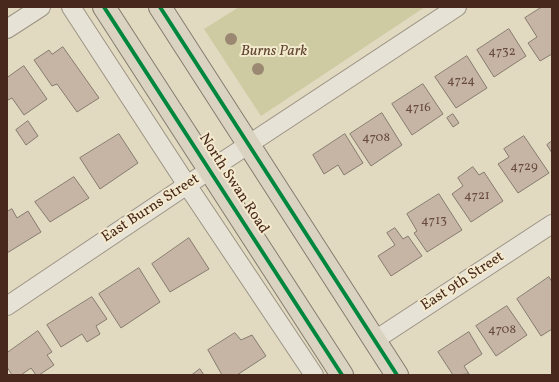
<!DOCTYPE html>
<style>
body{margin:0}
#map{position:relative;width:559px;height:382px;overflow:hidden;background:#e1d9c0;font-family:Vollkorn,serif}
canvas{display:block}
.frame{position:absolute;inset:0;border:8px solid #48281c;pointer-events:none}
</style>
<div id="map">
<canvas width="559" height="382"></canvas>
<div class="frame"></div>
</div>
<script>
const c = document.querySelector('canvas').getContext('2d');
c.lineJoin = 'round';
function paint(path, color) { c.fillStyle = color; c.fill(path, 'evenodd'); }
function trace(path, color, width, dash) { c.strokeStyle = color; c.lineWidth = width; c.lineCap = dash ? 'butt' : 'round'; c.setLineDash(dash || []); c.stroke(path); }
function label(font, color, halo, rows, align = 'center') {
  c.font = font + ' Vollkorn,serif'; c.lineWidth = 4; c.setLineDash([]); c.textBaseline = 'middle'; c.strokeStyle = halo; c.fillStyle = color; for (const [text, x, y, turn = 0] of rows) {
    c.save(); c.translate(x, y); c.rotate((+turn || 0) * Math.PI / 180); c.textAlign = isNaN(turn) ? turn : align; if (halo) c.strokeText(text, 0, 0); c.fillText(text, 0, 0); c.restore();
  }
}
paint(new Path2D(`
 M 239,7 L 425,7 L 261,116 L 204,29 Z`), '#cecba2');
const building = new Path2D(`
 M 542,7 L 552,7 L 552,54 L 540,61 L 528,43 L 537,37 L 525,18 Z
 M 509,29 L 526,56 L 494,77 L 477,50 Z
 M 63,47 L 99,98 L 77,112 L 57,84 L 52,86 L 34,60 L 49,50 L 52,54 Z
 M 467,56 L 487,88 L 456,108 L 435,77 Z
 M 24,66 L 47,99 L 24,115 L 12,98 L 8,100 L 7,99 L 7,78 Z
 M 423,84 L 443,114 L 412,135 L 392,104 Z
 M 382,113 L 402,145 L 371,166 L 350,134 Z
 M 453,114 L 459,123 L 453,127 L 447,118 Z
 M 28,121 L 38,136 L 26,145 L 16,130 Z
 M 119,134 L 138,163 L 100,189 L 80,158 Z
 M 345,134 L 363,163 L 344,175 L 338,165 L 324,174 L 313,155 Z
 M 524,136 L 549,173 L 518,193 L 498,164 L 509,157 L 504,149 Z
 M 552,141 L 552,153 L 547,145 Z
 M 473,167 L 479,175 L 484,172 L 503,201 L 471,222 L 452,194 L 463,186 L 458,178 Z
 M 74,177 L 89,198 L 50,222 L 35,202 Z
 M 439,194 L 462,230 L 427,252 L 414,233 L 417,231 L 407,214 Z
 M 12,209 L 17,218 L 28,211 L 41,232 L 7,253 L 7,212 Z
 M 395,228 L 403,239 L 408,236 L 422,256 L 391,276 L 378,256 L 395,245 L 387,233 Z
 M 189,238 L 209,269 L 170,292 L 152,264 Z
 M 139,268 L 160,302 L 121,328 L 99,294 Z
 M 549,277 L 552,282 L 552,329 L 541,336 L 517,299 Z
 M 92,297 L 107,319 L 96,326 L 100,334 L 87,342 L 82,334 L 61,347 L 47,325 Z
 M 507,306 L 527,335 L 496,356 L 476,326 Z
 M 38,331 L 52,352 L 47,355 L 54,365 L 39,375 L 36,375 L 31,368 L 21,375 L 12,375 L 7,367 L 7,353 Z
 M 469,332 L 482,354 L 464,366 L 469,374 L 453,375 L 438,352 Z
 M 235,333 L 241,340 L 252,335 L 266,356 L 237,375 L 222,375 L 208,350 Z
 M 200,369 L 204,375 L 192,375 Z`);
paint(building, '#c6b5a4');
trace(building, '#857b6e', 1);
const street = new Path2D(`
 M 71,7 L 187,185 L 314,375
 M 7,29 L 41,7
 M 7,306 L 187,185 L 457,7
 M 375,340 L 552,224`);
const primary = new Path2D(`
 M 104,7 L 342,375
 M 160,7 L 397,375`);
trace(street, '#9b9384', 20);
trace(primary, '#857b6e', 24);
trace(street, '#e7e2d6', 18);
trace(primary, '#dad3c2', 22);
trace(new Path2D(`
 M 104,7 L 342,375
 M 160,7 L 397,375`), '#00873e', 4);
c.fillStyle = '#9a8872';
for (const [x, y] of [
 [231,39],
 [258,69]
]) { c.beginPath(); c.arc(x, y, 6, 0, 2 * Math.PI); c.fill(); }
label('13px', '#684b3e', null, [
 ["4732",502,53],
 ["4724",461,82],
 ["4716",418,109],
 ["4708",376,139],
 ["4729",524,168],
 ["4721",477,197],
 ["4713",434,222],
 ["4708",502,331]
]);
label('italic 15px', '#604632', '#f4eace', [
 ["Burns Park",274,52]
]);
label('15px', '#48281c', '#f4eace', [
 ["North Swan Road",233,184,57],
 ["East Burns Street",151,209,-33],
 ["East 9th Street",463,282,-33]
]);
</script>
